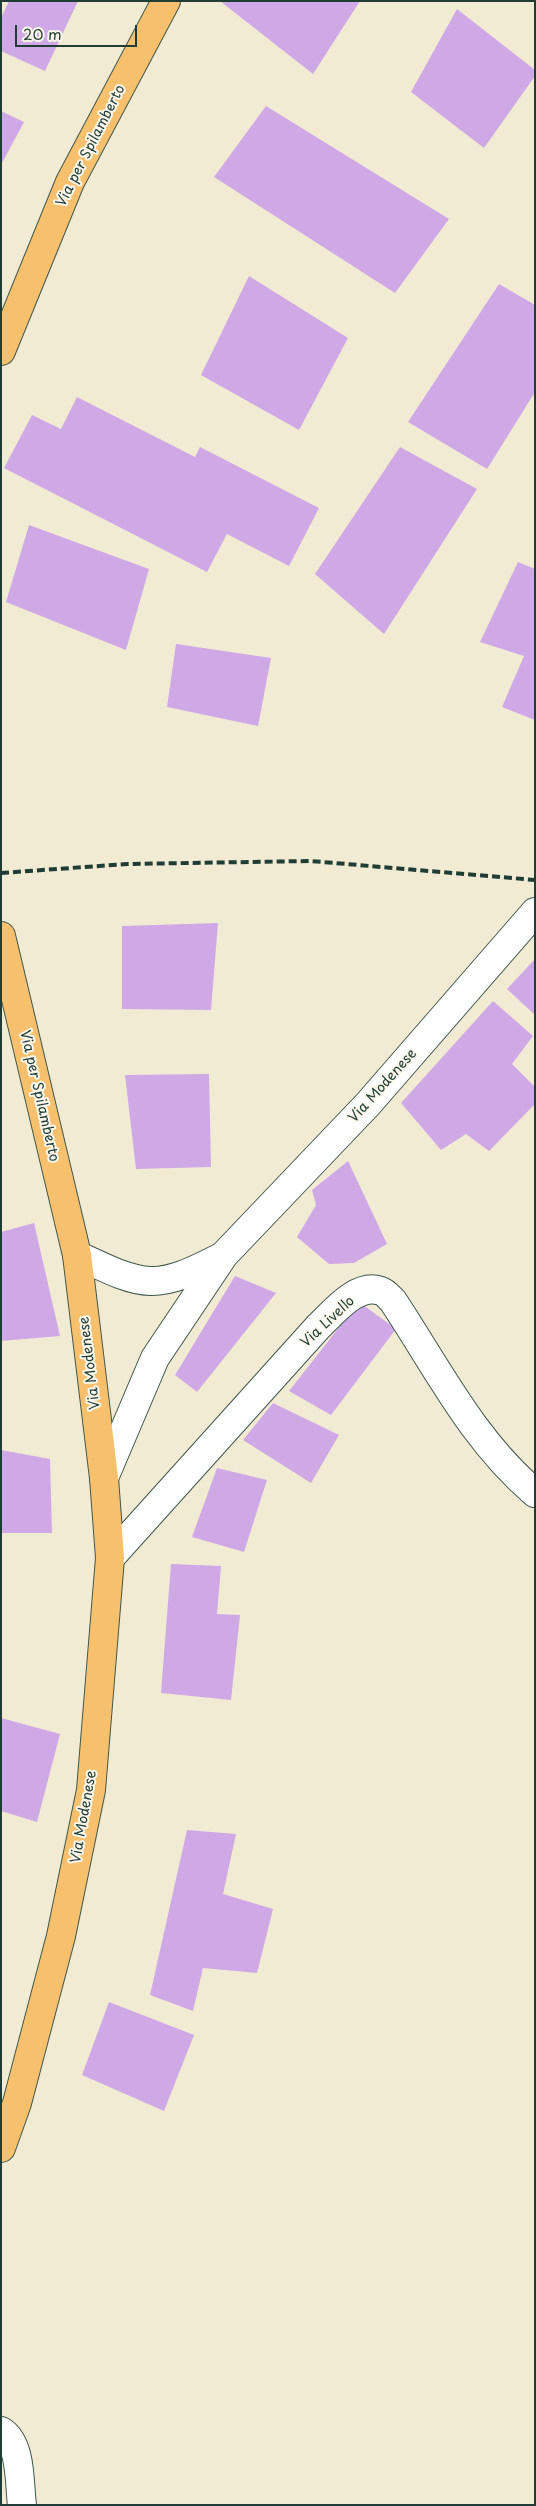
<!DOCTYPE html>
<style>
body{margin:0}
#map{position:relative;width:536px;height:2506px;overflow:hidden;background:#f2ebd4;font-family:"Playpen Sans",sans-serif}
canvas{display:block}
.frame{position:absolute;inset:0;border:2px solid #1f3d34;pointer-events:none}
.scale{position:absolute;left:15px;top:25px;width:122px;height:22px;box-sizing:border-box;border:2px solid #1f3d34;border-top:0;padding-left:6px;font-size:15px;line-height:18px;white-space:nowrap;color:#1f3d34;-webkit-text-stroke:4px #fbf7ec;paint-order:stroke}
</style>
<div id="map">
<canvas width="536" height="2506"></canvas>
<div class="frame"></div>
<div class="scale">20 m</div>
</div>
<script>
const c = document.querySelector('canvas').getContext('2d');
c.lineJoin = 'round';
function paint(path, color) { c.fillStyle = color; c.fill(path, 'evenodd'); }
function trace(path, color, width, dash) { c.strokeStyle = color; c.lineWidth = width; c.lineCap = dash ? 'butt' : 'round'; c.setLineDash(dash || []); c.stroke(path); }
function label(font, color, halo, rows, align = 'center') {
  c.font = font + ' "Playpen Sans",sans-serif'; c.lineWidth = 4; c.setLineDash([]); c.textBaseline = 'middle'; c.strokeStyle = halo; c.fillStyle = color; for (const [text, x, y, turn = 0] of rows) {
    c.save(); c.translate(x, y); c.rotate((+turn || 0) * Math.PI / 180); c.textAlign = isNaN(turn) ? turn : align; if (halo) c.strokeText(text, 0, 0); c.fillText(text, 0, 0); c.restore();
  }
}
paint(new Path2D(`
 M 9,1 L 78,1 L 45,71 L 1,51 L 1,18 Z
 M 220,1 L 360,1 L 313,74 Z
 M 457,9 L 535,70 L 535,76 L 484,148 L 411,92 Z
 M 266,106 L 449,219 L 395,293 L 214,177 Z
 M 1,111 L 24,122 L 1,165 Z
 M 249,276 L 348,338 L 299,430 L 201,375 Z
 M 499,284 L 535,305 L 535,392 L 487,469 L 408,422 Z
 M 77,397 L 195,457 L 200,447 L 319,508 L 289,566 L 227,534 L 207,572 L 4,468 L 32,415 L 61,429 Z
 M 400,447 L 477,489 L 384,634 L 315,574 Z
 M 29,525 L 149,569 L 126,650 L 6,602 Z
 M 518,562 L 535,569 L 535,720 L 502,707 L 524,656 L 480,642 Z
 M 176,644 L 271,658 L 258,726 L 167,707 Z
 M 218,923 L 211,1010 L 122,1009 L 122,926 Z
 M 535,959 L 535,1015 L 507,989 Z
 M 493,1001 L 533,1036 L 512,1064 L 535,1087 L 535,1104 L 489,1151 L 466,1134 L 441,1150 L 401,1103 Z
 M 209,1074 L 211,1167 L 136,1169 L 125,1075 Z
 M 348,1161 L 387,1244 L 354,1263 L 329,1264 L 297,1237 L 316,1205 L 312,1190 Z
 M 34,1223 L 60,1336 L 1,1341 L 1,1232 Z
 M 235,1276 L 276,1293 L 197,1392 L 175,1375 Z
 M 359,1302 L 396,1329 L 331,1415 L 289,1391 Z
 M 273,1403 L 339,1435 L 311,1483 L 243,1440 Z
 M 1,1450 L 50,1459 L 52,1533 L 1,1533 Z
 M 217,1468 L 267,1480 L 244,1552 L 192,1537 Z
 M 171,1564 L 221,1566 L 217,1614 L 240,1615 L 231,1700 L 161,1693 Z
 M 1,1718 L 60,1734 L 37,1822 L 1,1811 Z
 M 187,1830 L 236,1834 L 223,1894 L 273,1909 L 257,1973 L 203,1968 L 193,2011 L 150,1995 Z
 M 109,2002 L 194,2035 L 164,2111 L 82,2075 Z`), '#cea9e5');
const street = new Path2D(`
 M 77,1255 C 145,1287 154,1292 223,1256
 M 104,1478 L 155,1358 L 224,1255 L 368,1104 L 535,912
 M 110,1558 L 318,1327 C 333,1313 357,1282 381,1291 C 385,1292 390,1298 393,1301 C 438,1369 472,1439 535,1493
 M 1,2431 C 22,2444 19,2483 22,2505`);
const primary = new Path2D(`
 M 1,351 L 70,182 L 166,1
 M 1,936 L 77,1255 L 104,1478 L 110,1558 L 91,1790 L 61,1936 L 17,2103 L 1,2148`);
trace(street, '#3f574c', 30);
trace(primary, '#3f574c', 30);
trace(street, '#fff', 28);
trace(primary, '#f7c06c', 28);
trace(new Path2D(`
 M 1,873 L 127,864 L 311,861 L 535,880`), '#1f3d34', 4, [8, 4]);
label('14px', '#1f3d34', '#fbf7ec', [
 ["Via per Spilamberto",91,146,-63],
 ["Via Modenese",383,1086,-48],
 ["Via per Spilamberto",39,1096,77],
 ["Via Livello",328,1322,-43],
 ["Via Modenese",90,1363,-97],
 ["Via Modenese",84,1817,-80]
]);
</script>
